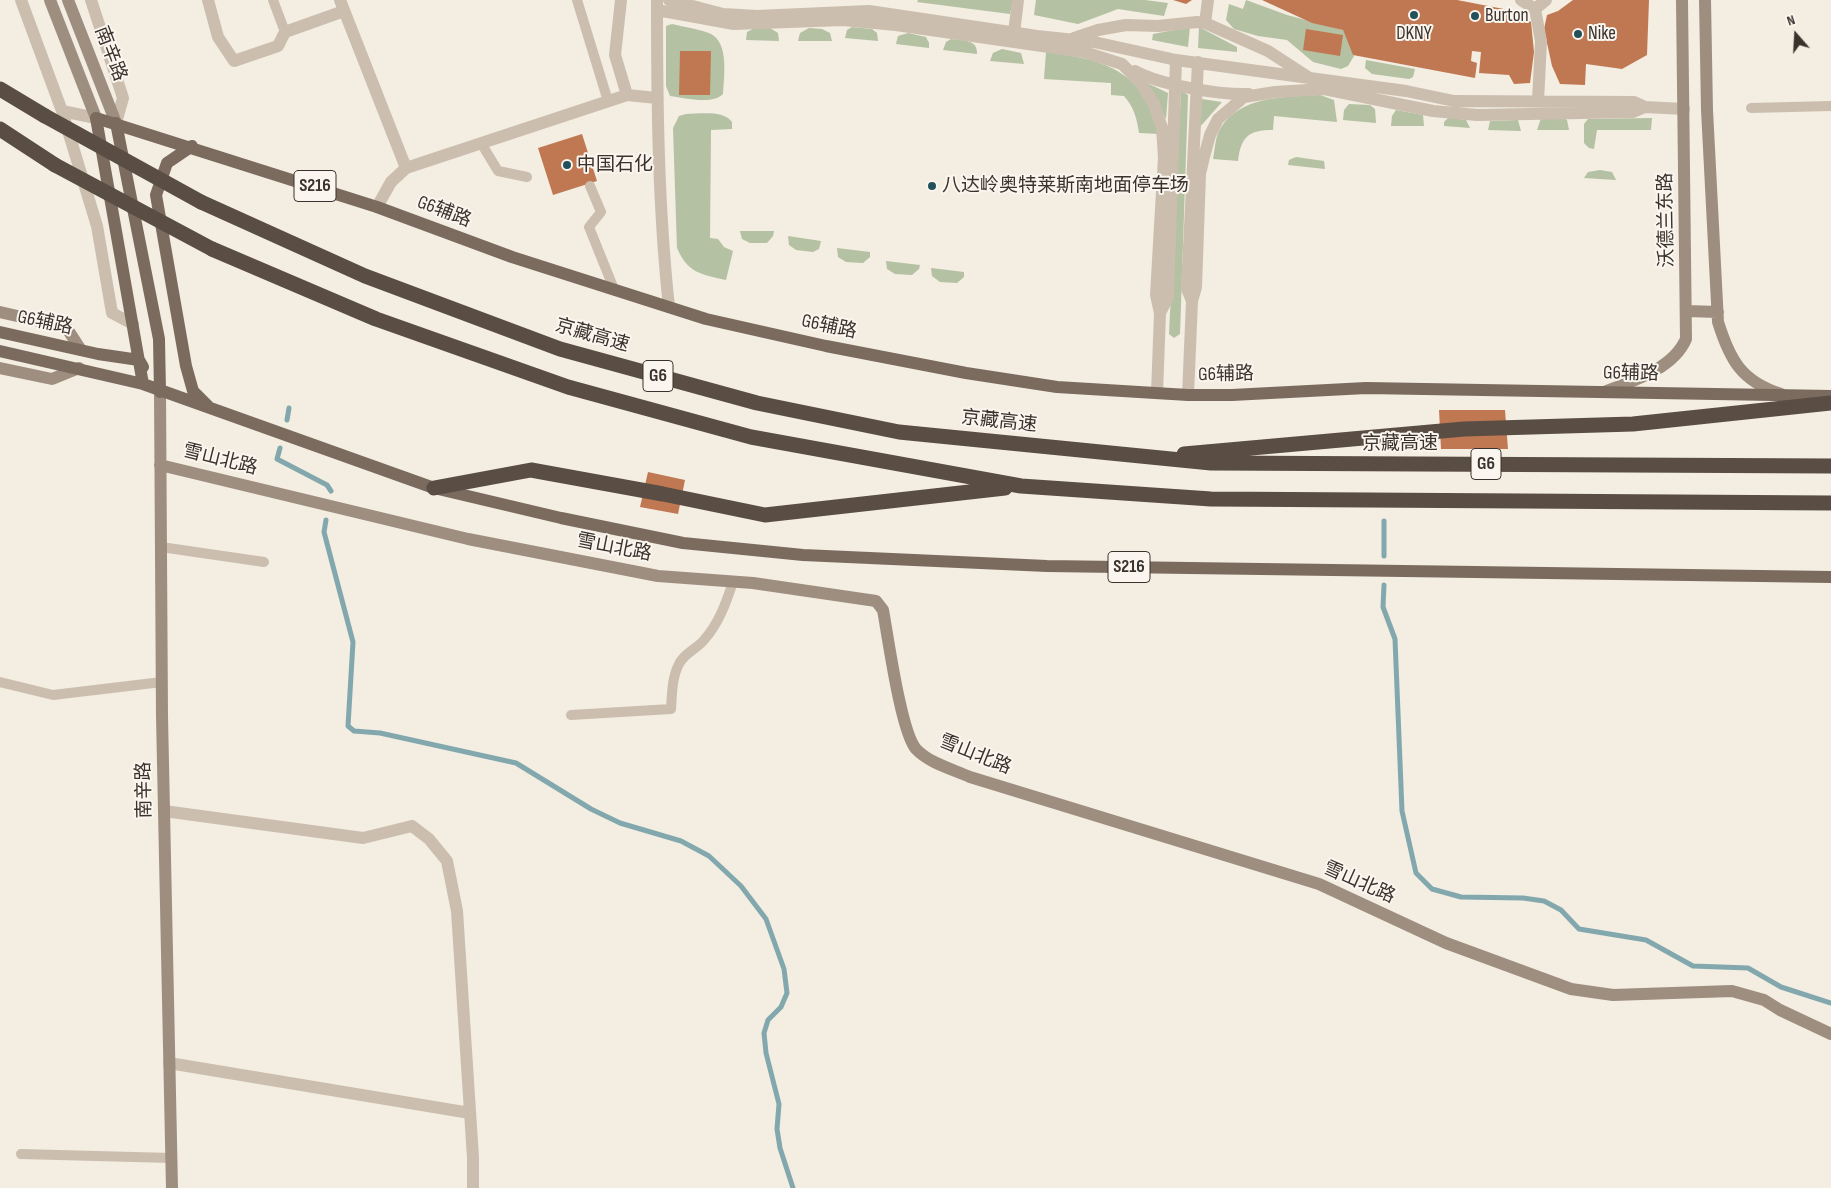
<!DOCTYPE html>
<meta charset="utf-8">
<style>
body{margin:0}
#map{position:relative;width:1831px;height:1188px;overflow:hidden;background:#f3ede2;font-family:"Sofia Sans Condensed",sans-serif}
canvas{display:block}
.north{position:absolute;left:1771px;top:10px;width:50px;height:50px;-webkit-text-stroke:4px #faf6ef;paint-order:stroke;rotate:341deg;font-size:14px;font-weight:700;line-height:20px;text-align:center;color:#3a322c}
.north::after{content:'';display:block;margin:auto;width:18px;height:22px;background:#3a322c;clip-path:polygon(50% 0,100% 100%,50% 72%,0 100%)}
</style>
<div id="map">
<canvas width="1831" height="1188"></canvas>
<div class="north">N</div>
</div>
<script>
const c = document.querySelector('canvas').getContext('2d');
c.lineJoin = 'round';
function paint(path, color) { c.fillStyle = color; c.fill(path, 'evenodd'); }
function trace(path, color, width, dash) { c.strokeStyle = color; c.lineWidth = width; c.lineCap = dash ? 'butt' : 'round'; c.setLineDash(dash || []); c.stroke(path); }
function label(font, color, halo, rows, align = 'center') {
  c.font = font + ' "Sofia Sans Condensed","Noto Sans SC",sans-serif'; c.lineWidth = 4; c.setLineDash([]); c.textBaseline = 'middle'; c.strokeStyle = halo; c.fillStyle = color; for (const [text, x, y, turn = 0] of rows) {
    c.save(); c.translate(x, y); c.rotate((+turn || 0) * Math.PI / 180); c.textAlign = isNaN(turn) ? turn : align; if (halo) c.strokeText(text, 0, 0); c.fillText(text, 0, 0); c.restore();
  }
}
paint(new Path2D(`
 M 918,0 L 1013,0 L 1010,14 L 917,2 Z
 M 1036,0 L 1145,0 L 1168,3 L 1164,16 L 1118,9 L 1078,24 L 1034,15 Z
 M 1246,0 L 1287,15 L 1343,30 L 1354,56 L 1348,66 L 1341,69 L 1313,62 L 1287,40 L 1258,36 L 1234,29 L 1226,20 L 1229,4 L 1243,9 Z
 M 672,24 C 684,27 700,29 711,34 C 729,43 724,77 723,94 C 713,105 684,98 670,96 L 666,86 L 666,26 Z
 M 852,27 L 872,29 L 877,33 L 878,41 L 845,38 L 847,30 Z
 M 1190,27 L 1188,47 L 1152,40 L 1153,34 Z
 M 1199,27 L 1237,47 L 1237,52 L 1198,48 Z
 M 770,28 L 778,33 L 779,41 L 746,40 L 747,32 L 753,29 Z
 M 809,28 L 822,29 L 830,33 L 832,41 L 798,41 L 800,33 Z
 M 908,33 L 926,37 L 929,43 L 929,48 L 896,44 L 898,36 Z
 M 951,39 C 963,41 978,39 977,54 L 943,50 L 946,42 Z
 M 1002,49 L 1021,53 L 1024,64 L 990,61 L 993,53 Z
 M 1046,52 C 1082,57 1120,62 1143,94 C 1151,105 1155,122 1160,134 L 1139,133 C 1137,119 1134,107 1124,96 L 1111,95 L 1111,83 L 1044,79 Z
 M 1366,60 L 1415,69 L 1413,77 L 1409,79 L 1372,74 L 1365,68 Z
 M 1147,83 L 1168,93 L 1166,119 Z
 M 1181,91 L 1188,95 L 1180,334 L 1174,338 L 1169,334 Z
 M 1320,95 L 1334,100 L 1337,122 L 1274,116 L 1273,130 C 1248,130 1241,137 1238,161 L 1213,159 C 1215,150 1215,137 1220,129 C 1240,95 1286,97 1320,95 Z
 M 1202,99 L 1222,102 L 1199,128 Z
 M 1349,104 L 1370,105 L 1375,109 L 1376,123 L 1343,120 L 1344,110 Z
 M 1396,110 L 1423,115 L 1424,126 L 1391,126 L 1392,116 Z
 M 686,114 C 700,114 723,110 732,122 L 732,129 L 711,130 L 710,238 L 718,239 L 724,247 L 733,251 L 726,280 C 700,274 688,273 677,248 L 673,128 L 679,116 Z
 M 1449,117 L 1466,120 L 1470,128 L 1444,126 L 1444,122 Z
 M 1563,117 L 1567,120 L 1569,130 L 1537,130 L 1541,118 Z
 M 1652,118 L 1651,130 L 1597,130 L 1594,149 L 1589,148 L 1584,143 L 1584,124 L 1588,119 Z
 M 1518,120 L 1521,131 L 1488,130 L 1490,121 Z
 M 1296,157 L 1324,161 L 1325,169 L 1288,165 L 1289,160 Z
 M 1600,170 L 1612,172 L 1616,180 L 1584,178 L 1588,172 Z
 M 740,231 L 774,231 L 773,236 L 767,243 L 750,243 L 742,239 Z
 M 788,236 L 821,241 L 819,249 L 813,252 L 796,250 L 789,245 Z
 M 837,248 L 870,252 L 870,257 L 863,263 L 846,262 L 838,257 Z
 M 886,261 L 920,265 L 919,269 L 912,275 L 895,274 L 887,269 Z
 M 931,268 L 964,272 L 964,277 L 957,283 L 940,282 L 932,276 Z`), '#b4c1a2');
trace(new Path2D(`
 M 287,420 L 289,408
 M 280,448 L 277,459 L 327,485 L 331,491
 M 326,520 L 324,532 L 353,642 L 348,726 L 354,731 L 380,733 L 516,763 L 591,809 L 620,823 L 681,841 L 709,856 L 741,886 L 766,919 L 784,969 L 787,993 L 781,1007 L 768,1020 L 764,1033 L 766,1053 L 779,1104 L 777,1129 L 780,1148 L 793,1188
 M 1384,556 L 1384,521
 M 1384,585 L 1383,607 L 1395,639 L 1402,811 L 1416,873 L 1432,889 L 1461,897 L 1523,898 L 1544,901 L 1561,910 L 1579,929 L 1646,940 L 1693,966 L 1748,968 L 1781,987 L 1831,1003`), '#82a8ae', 5);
paint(new Path2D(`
 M 1173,0 L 1192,0 L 1186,4 Z
 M 1262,0 L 1457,0 L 1509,10 L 1531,22 L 1534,52 L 1530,83 L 1514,84 L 1509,75 L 1479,73 L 1481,52 L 1472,51 L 1471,61 L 1477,63 L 1475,78 L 1353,55 L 1343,30 L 1312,23 Z
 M 1573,0 L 1649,0 L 1647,55 L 1622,69 L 1586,64 L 1585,85 L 1560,84 L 1552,66 L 1544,29 L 1547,15 L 1558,11 Z
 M 1306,29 L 1343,35 L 1340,56 L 1303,50 Z
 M 680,51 L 711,51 L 710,95 L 679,95 Z
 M 582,134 L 597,181 L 553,195 L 538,148 Z
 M 1439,410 L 1505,410 L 1508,449 L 1441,449 Z
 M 648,472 L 685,480 L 678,514 L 640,507 Z`), '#c07853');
trace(new Path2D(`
 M 273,0 L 285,32
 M 577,0 L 608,101
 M 1751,108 L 1831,106
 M 481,143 L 498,171 L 527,177
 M 590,186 L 601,212 L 589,227 L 614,289
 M 161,547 L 264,562
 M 0,682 L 53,695 L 162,682
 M 571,715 L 671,709 C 672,694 672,677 679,664 C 684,653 697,649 704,640 C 719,623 726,603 733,582
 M 21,1154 L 171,1158`), '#cbbeae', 10);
trace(new Path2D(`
 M 21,0 L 62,111 L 97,226 L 112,313 L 133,324
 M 91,0 L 123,98 L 116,123
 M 208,0 L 218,37 L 234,61 L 278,46 L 285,32 L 344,11
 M 340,0 L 406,168
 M 621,0 L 615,55 L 627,95
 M 657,0 C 657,103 658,205 669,307
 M 669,0 L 723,14 L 757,16 L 869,11 L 1037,36 L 1094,42 L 1176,60 L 1406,91 L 1454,101 L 1634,102 L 1645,107 L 1684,109
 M 1521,0 L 1535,9 L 1541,41 L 1538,101
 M 1535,9 L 1546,0
 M 657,10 L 734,24 L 843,20 L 896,25 L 1084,52 L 1122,64 L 1140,82 L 1154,104 L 1162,128 L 1164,157 L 1156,295 L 1160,313 L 1157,393
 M 1205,23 L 1208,0
 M 1074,38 L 1098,30 L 1126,25 L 1158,26 L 1197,22 L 1205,23 L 1268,51 L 1308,77
 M 1013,41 L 1018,0
 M 1135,71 C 1160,85 1220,95 1249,94
 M 62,111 L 96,118
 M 377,207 L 391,182 L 406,168 L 627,95 L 657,98
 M 1192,301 L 1187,289 L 1198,62
 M 1160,313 L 1168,297 L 1176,60
 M 1188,395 L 1192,301 L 1196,287 L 1200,174 L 1204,157 L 1210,135 L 1218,119 L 1244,97 L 1275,92 L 1324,89 L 1433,111 L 1477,115 L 1633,112 L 1645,107
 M 164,811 L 363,838 L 412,826 L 429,839 L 447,861 L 457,911 L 473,1158 L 473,1188
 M 169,1063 L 470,1113`), '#cbbeae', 12);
trace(new Path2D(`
 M 50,0 L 96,118
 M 68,0 L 116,123
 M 1705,0 L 1707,110 L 1718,322 C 1730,360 1741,381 1781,394
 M 1687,311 L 1718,312
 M 0,312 L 66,327 L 81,350
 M 0,368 L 52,379 L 79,368
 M 160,392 L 162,716 L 172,1188
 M 1604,392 C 1633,381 1673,369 1686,339 L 1682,0
 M 160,465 L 468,539 L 658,576 L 753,583 L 876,601 L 883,610 C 888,637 901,732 916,749 C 929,763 952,769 970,777 L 1319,884 L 1446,943 L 1571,989 L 1613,995 L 1732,991 L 1764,1000 L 1780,1010 L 1831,1034`), '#9e8e7f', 12);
trace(new Path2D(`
 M 116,123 L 159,339 L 160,392
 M 192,146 L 167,163 L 156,195 L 186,366 L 193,391 L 208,406
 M 0,332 L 98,354 L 139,360 L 143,367
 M 0,351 L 143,384 L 434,488 L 561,518 L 683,543 L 803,555 L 1047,566 L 1831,577
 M 143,384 L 96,118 L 377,207 L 512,257 L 706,319 L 826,346 L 966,373 L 1057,387 L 1188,395 L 1232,395 L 1366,388 L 1831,396`), '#7b6b5e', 12);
trace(new Path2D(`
 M 0,89 L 45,116
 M 0,129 L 55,165
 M 201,202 L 365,276 L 560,349 L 757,403 L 899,432 L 1211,463 L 1831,466
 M 212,249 L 376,319 L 568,387 L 751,437 L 1021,486 L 1211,499 L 1831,503
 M 1184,454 L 1464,429 L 1633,424 L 1831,403
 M 434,488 L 531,470 L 663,494 L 765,515 L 1005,488`), '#5a4d44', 15);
trace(new Path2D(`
 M 45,116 L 201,202
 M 55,165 L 212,249`), '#5a4d44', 15);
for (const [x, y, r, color] of [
 [1414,15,5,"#23515a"],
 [1475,16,5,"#23515a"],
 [1578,34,5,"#23515a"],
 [567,165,5,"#23515a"],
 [932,186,5,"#23515a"]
]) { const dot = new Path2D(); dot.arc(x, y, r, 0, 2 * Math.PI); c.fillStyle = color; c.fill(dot); trace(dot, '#faf6ef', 2); }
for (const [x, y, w] of [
 [315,186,42],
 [658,376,30],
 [1486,464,30],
 [1129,567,42]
]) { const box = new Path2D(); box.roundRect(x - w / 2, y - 15.5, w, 31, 4); c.fillStyle = '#faf6ef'; c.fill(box); trace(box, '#3a322c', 1); }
label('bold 18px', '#3a322c', null, [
 ["S216",315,186],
 ["G6",658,376],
 ["G6",1486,464],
 ["S216",1129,567]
]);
label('19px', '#3a322c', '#faf6ef', [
 ["Burton",1485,16],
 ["DKNY",1414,34,"center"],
 ["Nike",1588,34],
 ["中国石化",577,165],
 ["八达岭奥特莱斯南地面停车场",942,186]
], 'left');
label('19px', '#3a322c', '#faf6ef', [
 ["南辛路",110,54,69],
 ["G6辅路",444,212,21],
 ["沃德兰东路",1667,220,-91],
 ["G6辅路",45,323,12],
 ["G6辅路",829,327,12],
 ["京藏高速",592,336,16],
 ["G6辅路",1631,374,1],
 ["G6辅路",1226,375,-1],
 ["京藏高速",999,422,6],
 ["京藏高速",1400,444],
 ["雪山北路",220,460,14],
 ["雪山北路",614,548,11],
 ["雪山北路",975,755,22],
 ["南辛路",145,790,-91],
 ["雪山北路",1359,883,24]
]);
</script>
